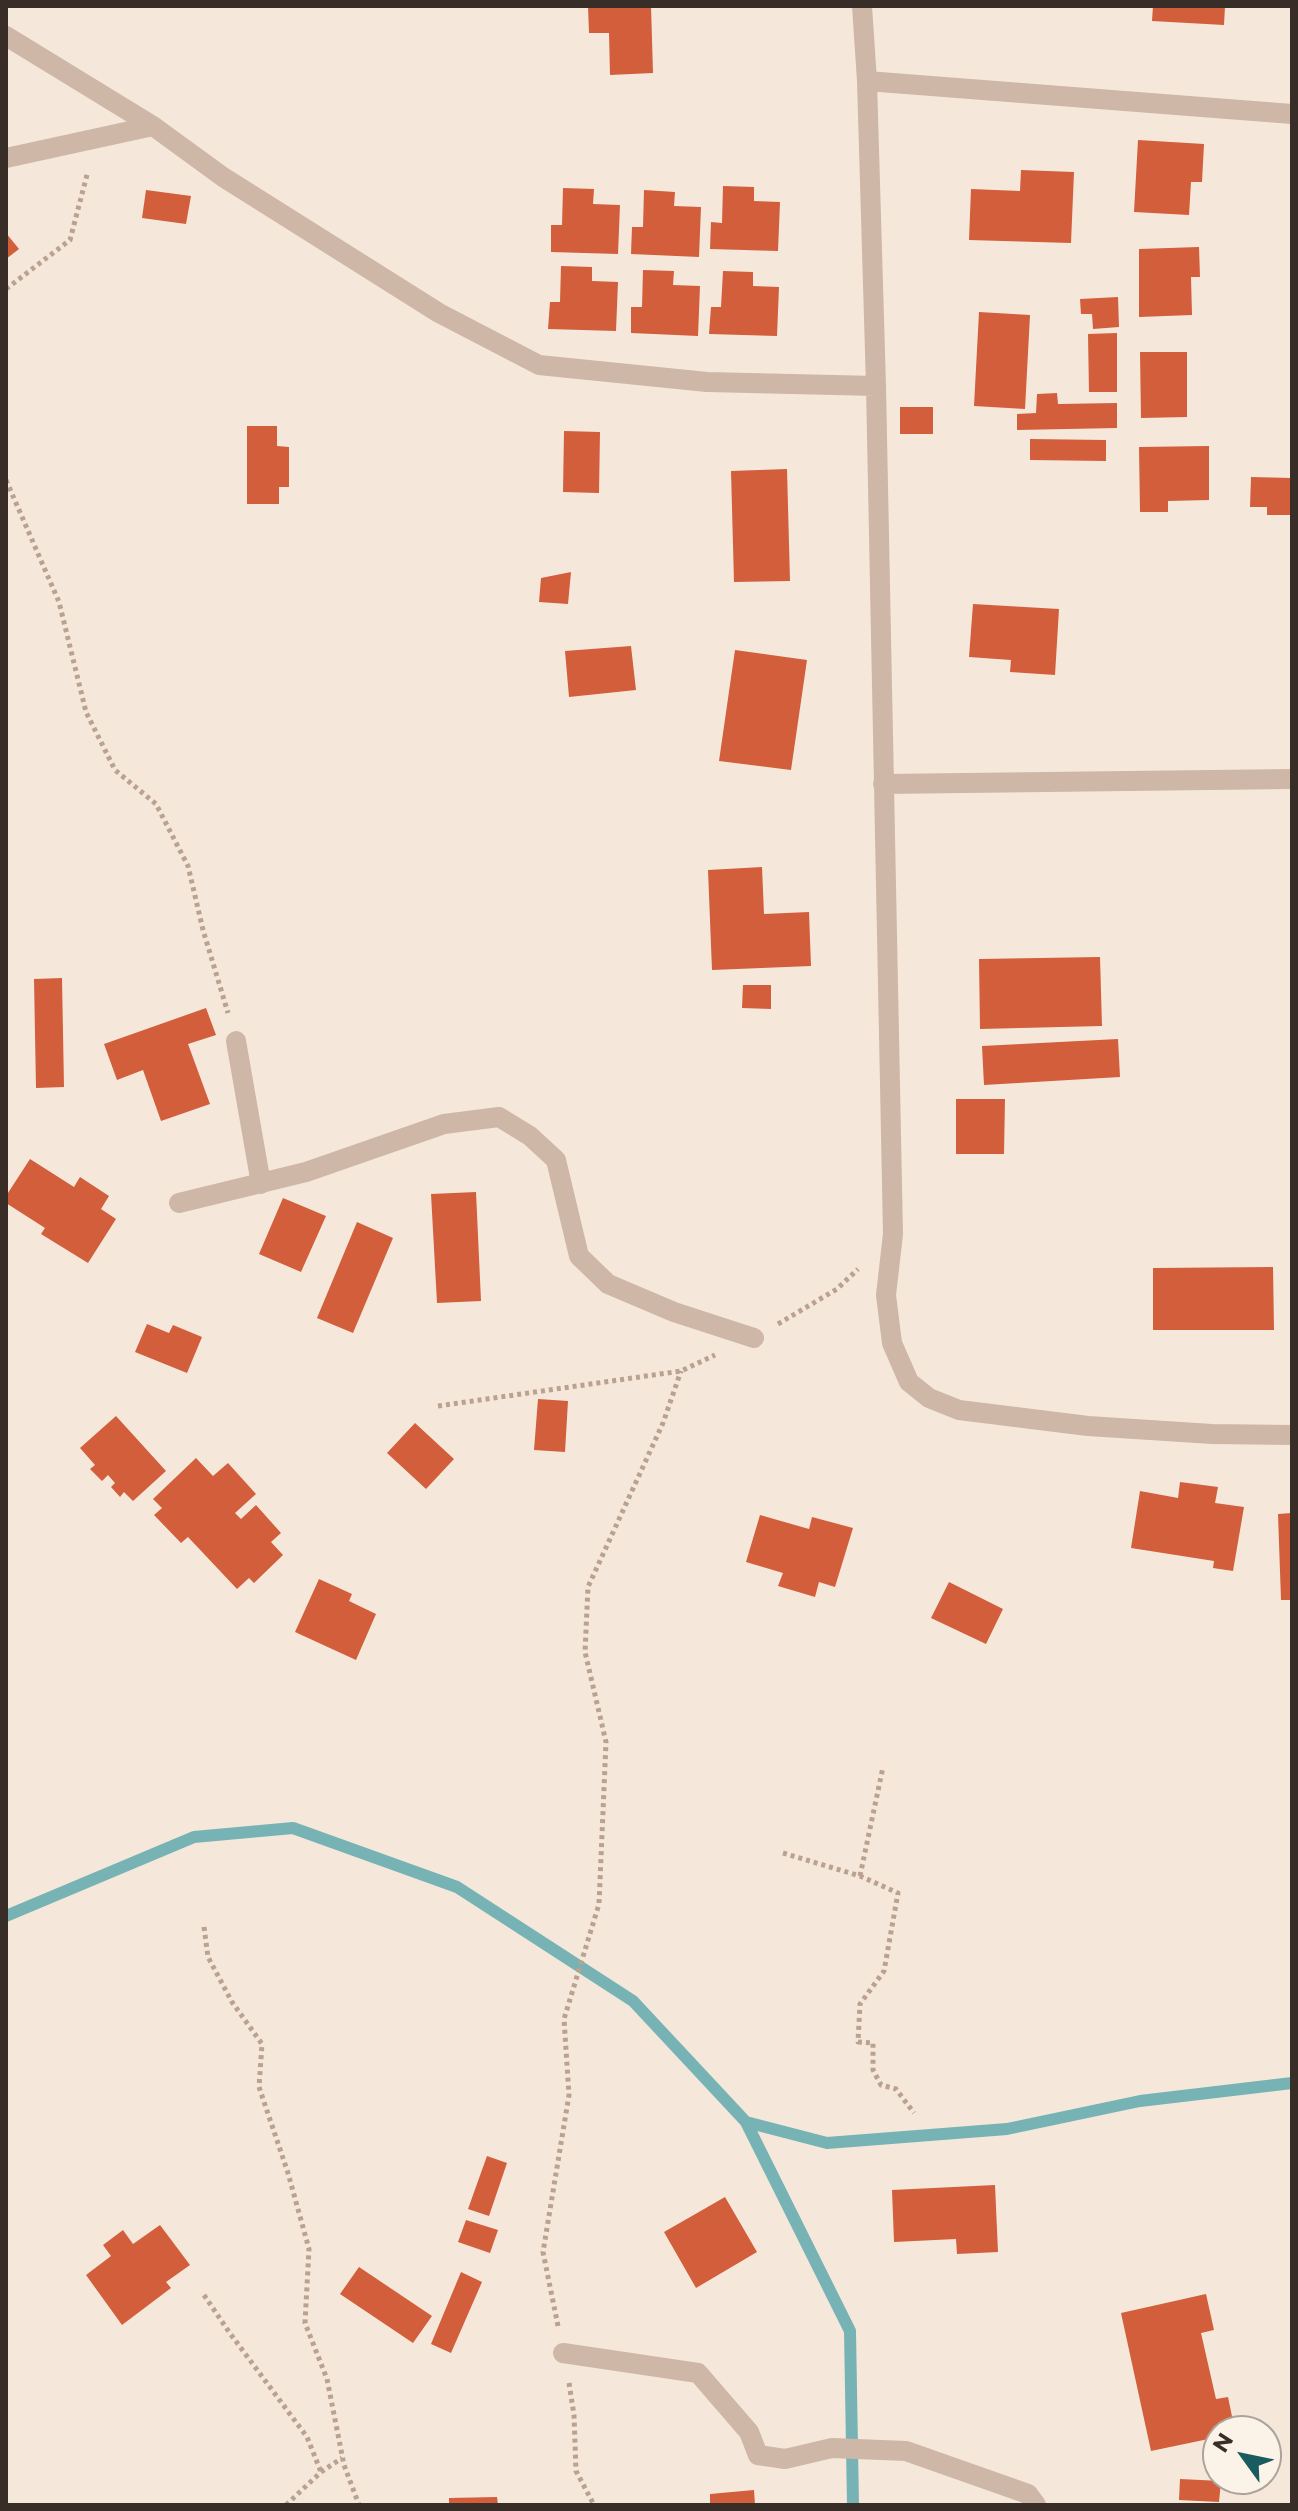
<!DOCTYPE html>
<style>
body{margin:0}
#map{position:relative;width:1298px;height:2511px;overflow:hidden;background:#f5e8db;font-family:Montserrat,sans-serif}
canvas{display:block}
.frame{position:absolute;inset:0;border:8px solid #392d27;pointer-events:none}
.north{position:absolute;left:1202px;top:2415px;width:80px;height:80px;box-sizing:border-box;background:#fbf2e8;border:2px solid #ada39b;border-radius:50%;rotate:303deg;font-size:22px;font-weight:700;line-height:32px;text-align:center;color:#392d27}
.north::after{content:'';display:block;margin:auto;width:28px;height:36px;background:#185c5f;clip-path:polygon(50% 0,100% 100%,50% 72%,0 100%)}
</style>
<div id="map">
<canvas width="1298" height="2511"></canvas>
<div class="frame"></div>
<div class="north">N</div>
</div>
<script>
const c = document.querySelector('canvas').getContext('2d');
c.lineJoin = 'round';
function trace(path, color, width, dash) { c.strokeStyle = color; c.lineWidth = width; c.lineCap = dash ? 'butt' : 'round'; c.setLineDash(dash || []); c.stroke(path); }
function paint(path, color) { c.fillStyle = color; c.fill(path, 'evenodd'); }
trace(new Path2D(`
 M 6,1916 L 194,1837 L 293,1828 L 457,1887 L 633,2001 L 746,2122 L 850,2331 L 853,2505
 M 746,2122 L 827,2143 L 1007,2129 L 1140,2101 L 1292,2083`), '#77b3b5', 12);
paint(new Path2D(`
 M 588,6 L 651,6 L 653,73 L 610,75 L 609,33 L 589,33 Z
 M 1153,6 L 1225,6 L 1224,25 L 1152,21 Z
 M 1138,140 L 1204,144 L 1202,182 L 1191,182 L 1189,215 L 1134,212 Z
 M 1021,170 L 1074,172 L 1071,243 L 969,240 L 971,189 L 1020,191 Z
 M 723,186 L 754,187 L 754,201 L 780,202 L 778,251 L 710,249 L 711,222 L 722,223 Z
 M 563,188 L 594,189 L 593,204 L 620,205 L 618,254 L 551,252 L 551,225 L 562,225 Z
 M 146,190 L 191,196 L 186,224 L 142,218 Z
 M 644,190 L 675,192 L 674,206 L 701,207 L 699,257 L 631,254 L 632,227 L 643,227 Z
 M 6,233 L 19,249 L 6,259 Z
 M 1199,247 L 1200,277 L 1191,277 L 1192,315 L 1139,317 L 1139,249 Z
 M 561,266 L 592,267 L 592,281 L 618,282 L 616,331 L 548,329 L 550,302 L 560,302 Z
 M 643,270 L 674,271 L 673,285 L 700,286 L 698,336 L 631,333 L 631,307 L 642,307 Z
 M 723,271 L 753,272 L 753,286 L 779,287 L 777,336 L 709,334 L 711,307 L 721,307 Z
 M 1118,297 L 1119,327 L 1093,329 L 1092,314 L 1081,314 L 1080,299 Z
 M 979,312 L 1030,315 L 1025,409 L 974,406 Z
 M 1117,333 L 1117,392 L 1089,392 L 1088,334 Z
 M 1140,352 L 1187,352 L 1187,417 L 1141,418 Z
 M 1057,393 L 1058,404 L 1117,403 L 1117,428 L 1017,430 L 1017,414 L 1036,413 L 1037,394 Z
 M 900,407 L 933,407 L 933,434 L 900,434 Z
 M 247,426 L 277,426 L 277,446 L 289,447 L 289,487 L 279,487 L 279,504 L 247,504 Z
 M 564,431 L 600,432 L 599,493 L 563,492 Z
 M 1030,439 L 1106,440 L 1106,461 L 1030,460 Z
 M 1209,446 L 1209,500 L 1168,501 L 1168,512 L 1140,512 L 1139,447 Z
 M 787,469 L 790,581 L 734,582 L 731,471 Z
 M 1251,477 L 1292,478 L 1292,515 L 1267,515 L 1267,507 L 1250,507 Z
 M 571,572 L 568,604 L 539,602 L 541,578 Z
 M 973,604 L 1059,609 L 1055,675 L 1010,672 L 1011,660 L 969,657 Z
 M 631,646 L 636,690 L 569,697 L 565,651 Z
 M 735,650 L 807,660 L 791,770 L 719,761 Z
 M 762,867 L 764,914 L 809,912 L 811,966 L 712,970 L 708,870 Z
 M 1100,957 L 1102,1026 L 980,1029 L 979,959 Z
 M 62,978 L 64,1087 L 36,1088 L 34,979 Z
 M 743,985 L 771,985 L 771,1009 L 742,1008 Z
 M 206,1008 L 216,1035 L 188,1044 L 210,1104 L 161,1121 L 143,1070 L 117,1080 L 104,1044 Z
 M 1118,1039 L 1120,1077 L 984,1085 L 982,1046 Z
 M 956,1099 L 1005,1099 L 1004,1154 L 956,1154 Z
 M 30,1159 L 74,1187 L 80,1177 L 109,1196 L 101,1209 L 116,1219 L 88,1263 L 41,1234 L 45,1228 L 6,1203 L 6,1196 Z
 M 476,1192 L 481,1301 L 437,1303 L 431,1194 Z
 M 283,1198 L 326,1216 L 301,1272 L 259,1254 Z
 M 357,1222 L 393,1238 L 353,1333 L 317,1318 Z
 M 1273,1267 L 1274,1330 L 1153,1330 L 1153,1268 Z
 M 147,1324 L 169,1333 L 173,1325 L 202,1337 L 187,1373 L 135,1352 Z
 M 538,1399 L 568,1401 L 565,1452 L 534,1450 Z
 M 116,1416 L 166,1471 L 133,1501 L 124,1492 L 120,1497 L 111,1487 L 115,1483 L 108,1475 L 102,1481 L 90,1469 L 95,1465 L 80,1448 Z
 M 415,1423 L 454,1459 L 426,1489 L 387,1453 Z
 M 196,1458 L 213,1476 L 228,1463 L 256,1494 L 235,1513 L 241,1519 L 256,1505 L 281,1533 L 271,1542 L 283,1555 L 254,1583 L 249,1578 L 237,1589 L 188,1537 L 181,1543 L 154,1515 L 162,1508 L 153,1499 Z
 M 1180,1482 L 1218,1487 L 1215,1503 L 1244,1507 L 1233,1571 L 1213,1568 L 1214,1561 L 1131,1548 L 1140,1491 L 1178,1498 Z
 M 1292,1513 L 1292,1600 L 1281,1600 L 1278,1514 Z
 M 760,1515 L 809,1529 L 812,1517 L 853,1528 L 835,1587 L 819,1582 L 815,1597 L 778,1586 L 783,1573 L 746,1562 Z
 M 319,1579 L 352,1594 L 349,1601 L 376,1614 L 356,1660 L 295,1632 Z
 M 949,1582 L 1003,1609 L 986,1644 L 931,1618 Z
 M 487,2156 L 507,2163 L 489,2216 L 468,2209 Z
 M 995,2185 L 998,2252 L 957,2254 L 956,2239 L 894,2242 L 892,2190 Z
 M 725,2197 L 757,2252 L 696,2288 L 664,2232 Z
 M 466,2220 L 498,2230 L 490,2253 L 458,2242 Z
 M 160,2225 L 190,2265 L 166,2282 L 171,2288 L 122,2325 L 86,2275 L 111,2256 L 103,2245 L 123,2230 L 133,2244 Z
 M 359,2267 L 432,2316 L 413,2343 L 340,2294 Z
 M 461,2272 L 482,2282 L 451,2353 L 431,2344 Z
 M 1206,2294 L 1214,2330 L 1201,2333 L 1216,2399 L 1228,2397 L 1235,2431 L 1218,2431 L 1218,2437 L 1151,2451 L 1121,2313 Z
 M 1180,2479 L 1221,2481 L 1219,2502 L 1179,2500 Z
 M 754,2490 L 755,2505 L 710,2505 L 710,2494 Z
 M 497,2497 L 498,2505 L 449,2505 L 449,2498 Z`), '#d25e3b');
trace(new Path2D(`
 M 6,289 L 70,240 L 88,171
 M 6,480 L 59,602 L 86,712 L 115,770 L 156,804 L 188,866 L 203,930 L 228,1013
 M 778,1324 L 837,1289 L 858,1269
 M 438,1406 L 681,1371 L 715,1355
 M 783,1853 L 860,1876 L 898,1893 L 884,1971 L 860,2004 L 858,2042 L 873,2043 L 873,2070 L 881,2085 L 896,2089 L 914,2113
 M 860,1876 L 883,1767
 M 204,1927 L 208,1957 L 232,2002 L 262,2044 L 259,2087 L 288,2173 L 309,2249 L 305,2323 L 327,2379 L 344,2465 L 359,2505
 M 204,2295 L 229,2332 L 307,2437 L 321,2472
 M 558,2326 L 543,2252 L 569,2095 L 564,2019 L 599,1904 L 606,1742 L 585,1652 L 588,1587 L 663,1423 L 681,1371
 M 569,2383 L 574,2415 L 576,2471 L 594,2505
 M 286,2505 L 321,2472 L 342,2458`), '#baa190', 5, [4, 4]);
trace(new Path2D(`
 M 862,6 L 867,81 L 876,386 L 893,1234 L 886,1295 L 892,1343 L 909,1382 L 929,1398 L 959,1410 L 1088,1426 L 1212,1434 L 1292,1435
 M 6,36 L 153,126 L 223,177 L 439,313 L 539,365 L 707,382 L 876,386
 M 867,81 L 1292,114
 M 6,158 L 153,126
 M 883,784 L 1292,779
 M 236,1041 L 261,1184
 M 179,1203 L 306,1172 L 444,1124 L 499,1117 L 530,1136 L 556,1160 L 579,1256 L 608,1284 L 674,1312 L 754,1338
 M 563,2353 L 698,2373 L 749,2432 L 758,2455 L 785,2459 L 832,2448 L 906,2451 L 1028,2494 L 1036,2505`), '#ceb7a6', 20);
</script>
